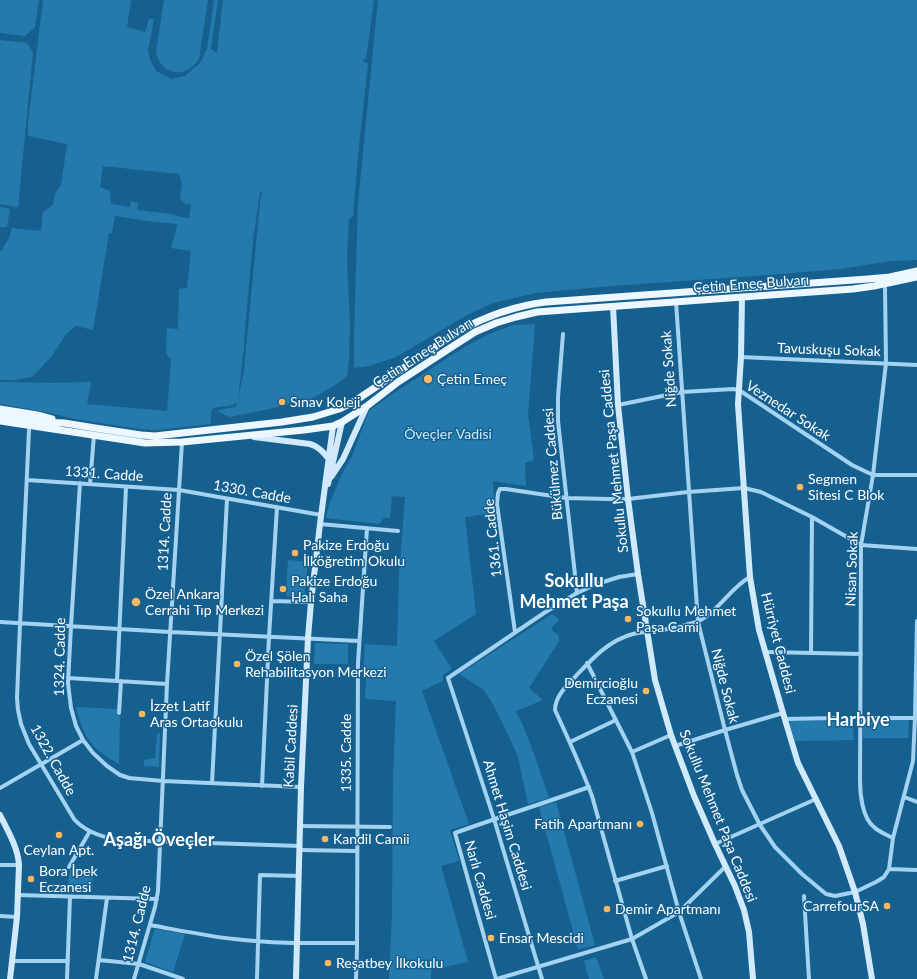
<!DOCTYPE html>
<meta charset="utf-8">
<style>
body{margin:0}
canvas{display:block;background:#166090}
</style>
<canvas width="917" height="979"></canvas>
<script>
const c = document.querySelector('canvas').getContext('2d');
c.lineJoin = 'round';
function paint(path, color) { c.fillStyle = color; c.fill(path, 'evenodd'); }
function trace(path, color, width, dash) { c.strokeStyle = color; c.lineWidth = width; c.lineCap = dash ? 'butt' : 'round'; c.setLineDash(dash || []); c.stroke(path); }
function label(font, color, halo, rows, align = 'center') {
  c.font = font + ' Lato,sans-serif'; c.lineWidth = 3; c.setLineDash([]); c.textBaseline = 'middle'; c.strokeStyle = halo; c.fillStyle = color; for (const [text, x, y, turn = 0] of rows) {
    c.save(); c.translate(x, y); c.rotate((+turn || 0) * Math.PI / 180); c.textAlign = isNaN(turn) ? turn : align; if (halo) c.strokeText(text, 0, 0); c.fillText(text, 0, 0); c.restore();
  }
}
paint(new Path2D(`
 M 0,0 L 39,0 L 35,27 L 25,36 L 0,33 Z
 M 43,0 L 131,0 L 127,27 L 145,32 L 149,19 L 154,19 L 148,50 L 150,60 L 156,71 L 171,79 L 185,76 L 200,63 L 207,49 L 214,0 L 218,0 L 211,49 L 217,53 L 223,0 L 374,0 L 366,59 L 363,59 L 363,62 L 368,63 L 358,155 L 353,216 L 349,219 L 347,259 L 350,324 L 349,360 L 347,376 L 335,385 L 315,397 L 274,408 L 229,417 L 217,411 L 223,409 L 236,407 L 237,402 C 231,409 216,404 212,410 C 210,413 211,420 211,424 L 164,429 L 153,430 L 140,429 L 75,419 L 50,413 L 0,404 L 0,382 L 55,383 L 91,382 L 87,404 L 167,411 L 171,360 L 166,353 L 167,328 L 178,329 L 179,289 L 187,288 L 191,251 L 171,248 L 176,231 L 177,224 L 148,221 L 115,216 L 112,233 L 109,233 L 93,330 L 76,326 L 67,333 L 51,357 L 32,377 L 16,380 L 0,380 L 0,251 L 1,251 L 9,238 L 12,228 L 41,231 L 43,212 L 53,205 L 55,194 L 61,185 L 67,144 L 28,136 L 28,123 ZM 103,166 L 179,174 L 182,185 L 180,198 L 185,204 L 191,205 L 189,218 L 181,217 L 172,214 L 137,210 L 138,203 L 131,201 L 130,207 L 111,204 L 110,191 L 100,187 ZM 260,192 L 262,193 L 260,202 L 244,370 L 238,400 L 244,347 L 245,330 L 253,240 Z
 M 164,0 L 208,0 L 199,59 C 186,79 162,76 156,53 Z
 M 378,0 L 917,0 L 917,260 L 891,261 L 840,269 L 781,274 L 612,286 L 535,293 L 493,303 L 467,315 L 396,357 L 369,366 L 354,368 L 354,336 L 358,203 Z
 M 0,40 L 27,43 L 33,52 L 18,207 L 0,204 Z
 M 0,207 L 10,209 L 7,227 L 0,227 Z
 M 535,324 L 528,414 L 534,460 L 525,463 L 526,486 L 493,481 L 495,513 L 465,517 L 476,614 L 434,641 L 452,669 L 443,675 L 443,681 L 422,691 L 469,824 L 450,830 L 459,861 L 441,866 L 468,962 L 431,970 L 431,979 L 389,979 L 392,913 L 393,778 L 396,701 L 365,699 L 366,677 L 363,673 L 365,644 L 397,646 L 399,577 L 405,497 L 392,496 L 390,518 L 384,518 L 379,524 L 326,518 L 329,505 L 341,476 L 352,456 L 369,411 L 388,397 L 463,348 L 487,335 L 513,325 Z
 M 288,560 L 308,562 L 304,596 L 286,596 Z
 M 552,614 L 559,619 L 551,629 L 559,636 L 559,641 L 529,688 L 543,700 L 516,711 C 530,739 539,769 549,798 L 528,804 L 518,757 L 511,741 L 494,706 L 484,690 L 459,674 Z
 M 315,643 L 348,644 L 348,664 L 314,664 Z
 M 76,707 L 117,709 L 117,715 L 120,716 L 119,764 C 108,758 96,750 89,740 C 82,730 79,718 76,707 Z
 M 909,719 L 908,738 L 863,738 L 863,721 Z
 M 853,720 L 854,740 L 795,741 L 789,722 L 792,721 Z
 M 157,733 L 160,733 L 159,767 L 144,766 L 144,760 L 155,758 Z
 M 556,802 L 595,945 L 578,949 L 539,807 Z
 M 78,869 L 93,869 L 92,893 L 67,892 L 70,870 Z
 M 155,929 L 185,934 L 173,972 L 145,962 Z
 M 596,957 L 604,979 L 589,979 L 584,961 Z`), '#257aad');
trace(new Path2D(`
 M 885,288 L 886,363 L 873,475 L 861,545 L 860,780 C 860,793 862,818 874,827 C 879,832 887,835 893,838
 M 676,302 L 698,622 L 725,730 L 737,775 L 742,790 L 760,825 L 775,847 L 802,874 L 826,894 L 835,896 L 855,892 L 876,882 L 884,877 L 889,869 L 893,838 L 913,761 L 915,718 L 917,621
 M 563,334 L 558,397 L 558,421 L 577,593
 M 741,357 L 917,365
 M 618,405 L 682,392 L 733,389 L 739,390 L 852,465 L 873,475 L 917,475
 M 29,430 L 20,624 L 17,698 L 18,710 L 21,724 L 29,744 L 74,819 C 85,832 102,837 118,840 L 300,846
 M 27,480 L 179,490 L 321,515
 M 80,483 L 71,626 L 68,683 L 71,708 L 76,726 L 83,740 L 93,753 L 107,766 L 120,775 L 129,778 L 163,781 L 301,787
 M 90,484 L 94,435
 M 320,524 L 398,531
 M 271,601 L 311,602
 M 0,622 L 170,632 L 359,641
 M 515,632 L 497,504 L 498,493 L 500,489 L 506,489 L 566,498 L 608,499 L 628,499 L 688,492 L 744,488 L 761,492 L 812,517 L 861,545 L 917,549
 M 765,652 L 861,654
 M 811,653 L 812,517
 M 587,663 L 632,752 L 652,813 L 679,912 L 701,979
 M 68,678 L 167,684
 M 117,681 L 126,487
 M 119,713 L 121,681
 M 861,718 L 916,718
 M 785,719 L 837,718
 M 570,742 L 616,720
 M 675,746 L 725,730 L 783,713
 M 632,752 L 671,735
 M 212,783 L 227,499
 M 262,786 L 269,637 L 277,507
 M 0,788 L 83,740
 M 904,797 L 917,802
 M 300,826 L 390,827
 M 715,844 L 816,799
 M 300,850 L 356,851
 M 0,865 L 19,865
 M 69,867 L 90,831
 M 889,869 L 917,870
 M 615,881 L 667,866
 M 18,895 L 157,899
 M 804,896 L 809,979
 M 0,916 L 17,917
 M 150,925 C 178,930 206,936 234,939 C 275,944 316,943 357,943
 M 99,960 L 139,964 L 183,979
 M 13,961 L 68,961
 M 67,979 L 70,897
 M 96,979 L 107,898
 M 134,979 L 155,907 L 158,891 L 167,684 L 182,442
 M 257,979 L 260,875 L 299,876
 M 356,979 L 357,951 L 358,663 L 367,528
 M 496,979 L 455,833 C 499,817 545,803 589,787
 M 497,979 L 632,939 L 679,912 L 726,866
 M 542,979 L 494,819 L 448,678 L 544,613 L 577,593 L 597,584 L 619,577 L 638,574
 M 646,979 L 632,939 L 592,796 C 581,767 568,738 555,710 C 555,697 566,686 575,677 C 592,659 609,640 633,634 C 646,631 660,631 673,628 C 678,627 683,626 688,624 C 692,623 696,623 699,621 C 720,610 730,588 750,577`), '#a3d3f0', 4);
trace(new Path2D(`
 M 742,297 L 741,357 L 738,404 L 750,577 L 759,630 L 783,713 L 798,763 L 839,846 L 855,892 L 863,924 L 872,979
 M 613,306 L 618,405 L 628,499 L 638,574 L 655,680 L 671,735 L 694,796 L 715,844 L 735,886 L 744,910 L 749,932 L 753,979
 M 254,437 L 310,444 C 318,446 323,452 328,458
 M 331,477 L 343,459 L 367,406
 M 328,484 L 342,422
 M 0,815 C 8,831 18,848 19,865 L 17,917 L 10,979
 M 296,979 L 301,787 L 308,638 L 311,602 L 320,524 L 333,426`), '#d1eafb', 6);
trace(new Path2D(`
 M 0,409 L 37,415 L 52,419
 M 0,415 L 42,422 L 64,423 L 95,428 L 141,435 L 155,436 L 282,422 L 313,417 L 339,409 L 355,401 L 457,332 C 486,316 513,306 546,302 L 868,279 L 890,277 L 917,271
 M 0,421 L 145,443 L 182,442 L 304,430 L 333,426 L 342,422 L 367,406 L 398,382 L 447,350 L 475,332 L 496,323 L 516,317 L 537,312 L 564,310 L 853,289 L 874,286 L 917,277`), '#ecf7ff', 7);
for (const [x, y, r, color] of [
 [428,379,5,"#ffb762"],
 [282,402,4,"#ffb762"],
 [800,487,4,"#ffb762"],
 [295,553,4,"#ffb762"],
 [283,589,4,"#ffb762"],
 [136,602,5,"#ffb762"],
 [628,619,4,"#ffb762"],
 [237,664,4,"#ffb762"],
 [646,691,4,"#ffb762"],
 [142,714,4,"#ffb762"],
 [640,824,4,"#ffb762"],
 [59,835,4,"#ffb762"],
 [325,839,4,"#ffb762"],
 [31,879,4,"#ffb762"],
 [887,906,4,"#ffb762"],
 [607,909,4,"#ffb762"],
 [491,938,4,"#ffb762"],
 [328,963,4,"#ffb762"]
]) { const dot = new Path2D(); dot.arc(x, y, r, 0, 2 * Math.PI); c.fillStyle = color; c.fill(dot); trace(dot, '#166090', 1.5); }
label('14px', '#fff', '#166090', [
 ["Çetin Emeç Bulvarı",751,284,-4],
 ["Tavuskuşu Sokak",829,350,2],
 ["Çetin Emeç Bulvarı",423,353,-33],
 ["Niğde Sokak",669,369,-94],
 ["Veznedar Sokak",788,411,33],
 ["Sokullu Mehmet Paşa Caddesi",614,461,-96],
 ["Bükülmez Caddesi",553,464,-95],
 ["1331. Cadde",104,474,4],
 ["1330. Cadde",252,492,10],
 ["1314. Cadde",165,532,-87],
 ["1361. Cadde",493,538,-96],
 ["Nisan Sokak",852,569,-88],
 ["Hürriyet Caddesi",778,643,76],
 ["1324. Cadde",60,657,-89],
 ["Niğde Sokak",725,686,76],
 ["Kabil Caddesi",291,746,-87],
 ["1335. Cadde",346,753,-90],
 ["1322. Cadde",53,760,61],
 ["Sokullu Mehmet Paşa Caddesi",718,816,68],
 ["Ahmet Haşim Caddesi",507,825,73],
 ["Narlı Caddesi",480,880,74],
 ["1314. Cadde",137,924,-76]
]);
label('14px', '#fff', '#166090', [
 ["Çetin Emeç",437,379],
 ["Sınav Koleji",290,402],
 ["Segmen",808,479],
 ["Sitesi C Blok",808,495],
 ["Pakize Erdoğu",303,545],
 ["İlköğretim Okulu",303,561],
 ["Pakize Erdoğu",291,581],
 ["Halı Saha",291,597],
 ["Özel Ankara",145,594],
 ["Cerrahi Tıp Merkezi",145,610],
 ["Sokullu Mehmet",636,611],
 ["Paşa Cami",636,627],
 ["Özel Şölen",245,656],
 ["Rehabilitasyon Merkezi",245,672],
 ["Demircioğlu",638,683,"right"],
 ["Eczanesi",638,699,"right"],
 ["İzzet Latif",150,706],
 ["Aras Ortaokulu",150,722],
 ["Fatih Apartmanı",632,824,"right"],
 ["Kandil Camii",333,839],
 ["Ceylan Apt.",59,850,"center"],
 ["Bora İpek",39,871],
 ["Eczanesi",39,887],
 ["CarrefourSA",879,906,"right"],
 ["Demir Apartmanı",615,909],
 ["Ensar Mescidi",499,938],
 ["Reşatbey İlkokulu",336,963]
], 'left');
label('14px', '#c9e9fb', '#166090', [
 ["Öveçler Vadisi",448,434]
]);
label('bold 18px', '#fff', '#166090', [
 ["Sokullu",574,581],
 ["Mehmet Paşa",574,602],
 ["Harbiye",858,720],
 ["Aşağı Öveçler",159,840]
]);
</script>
